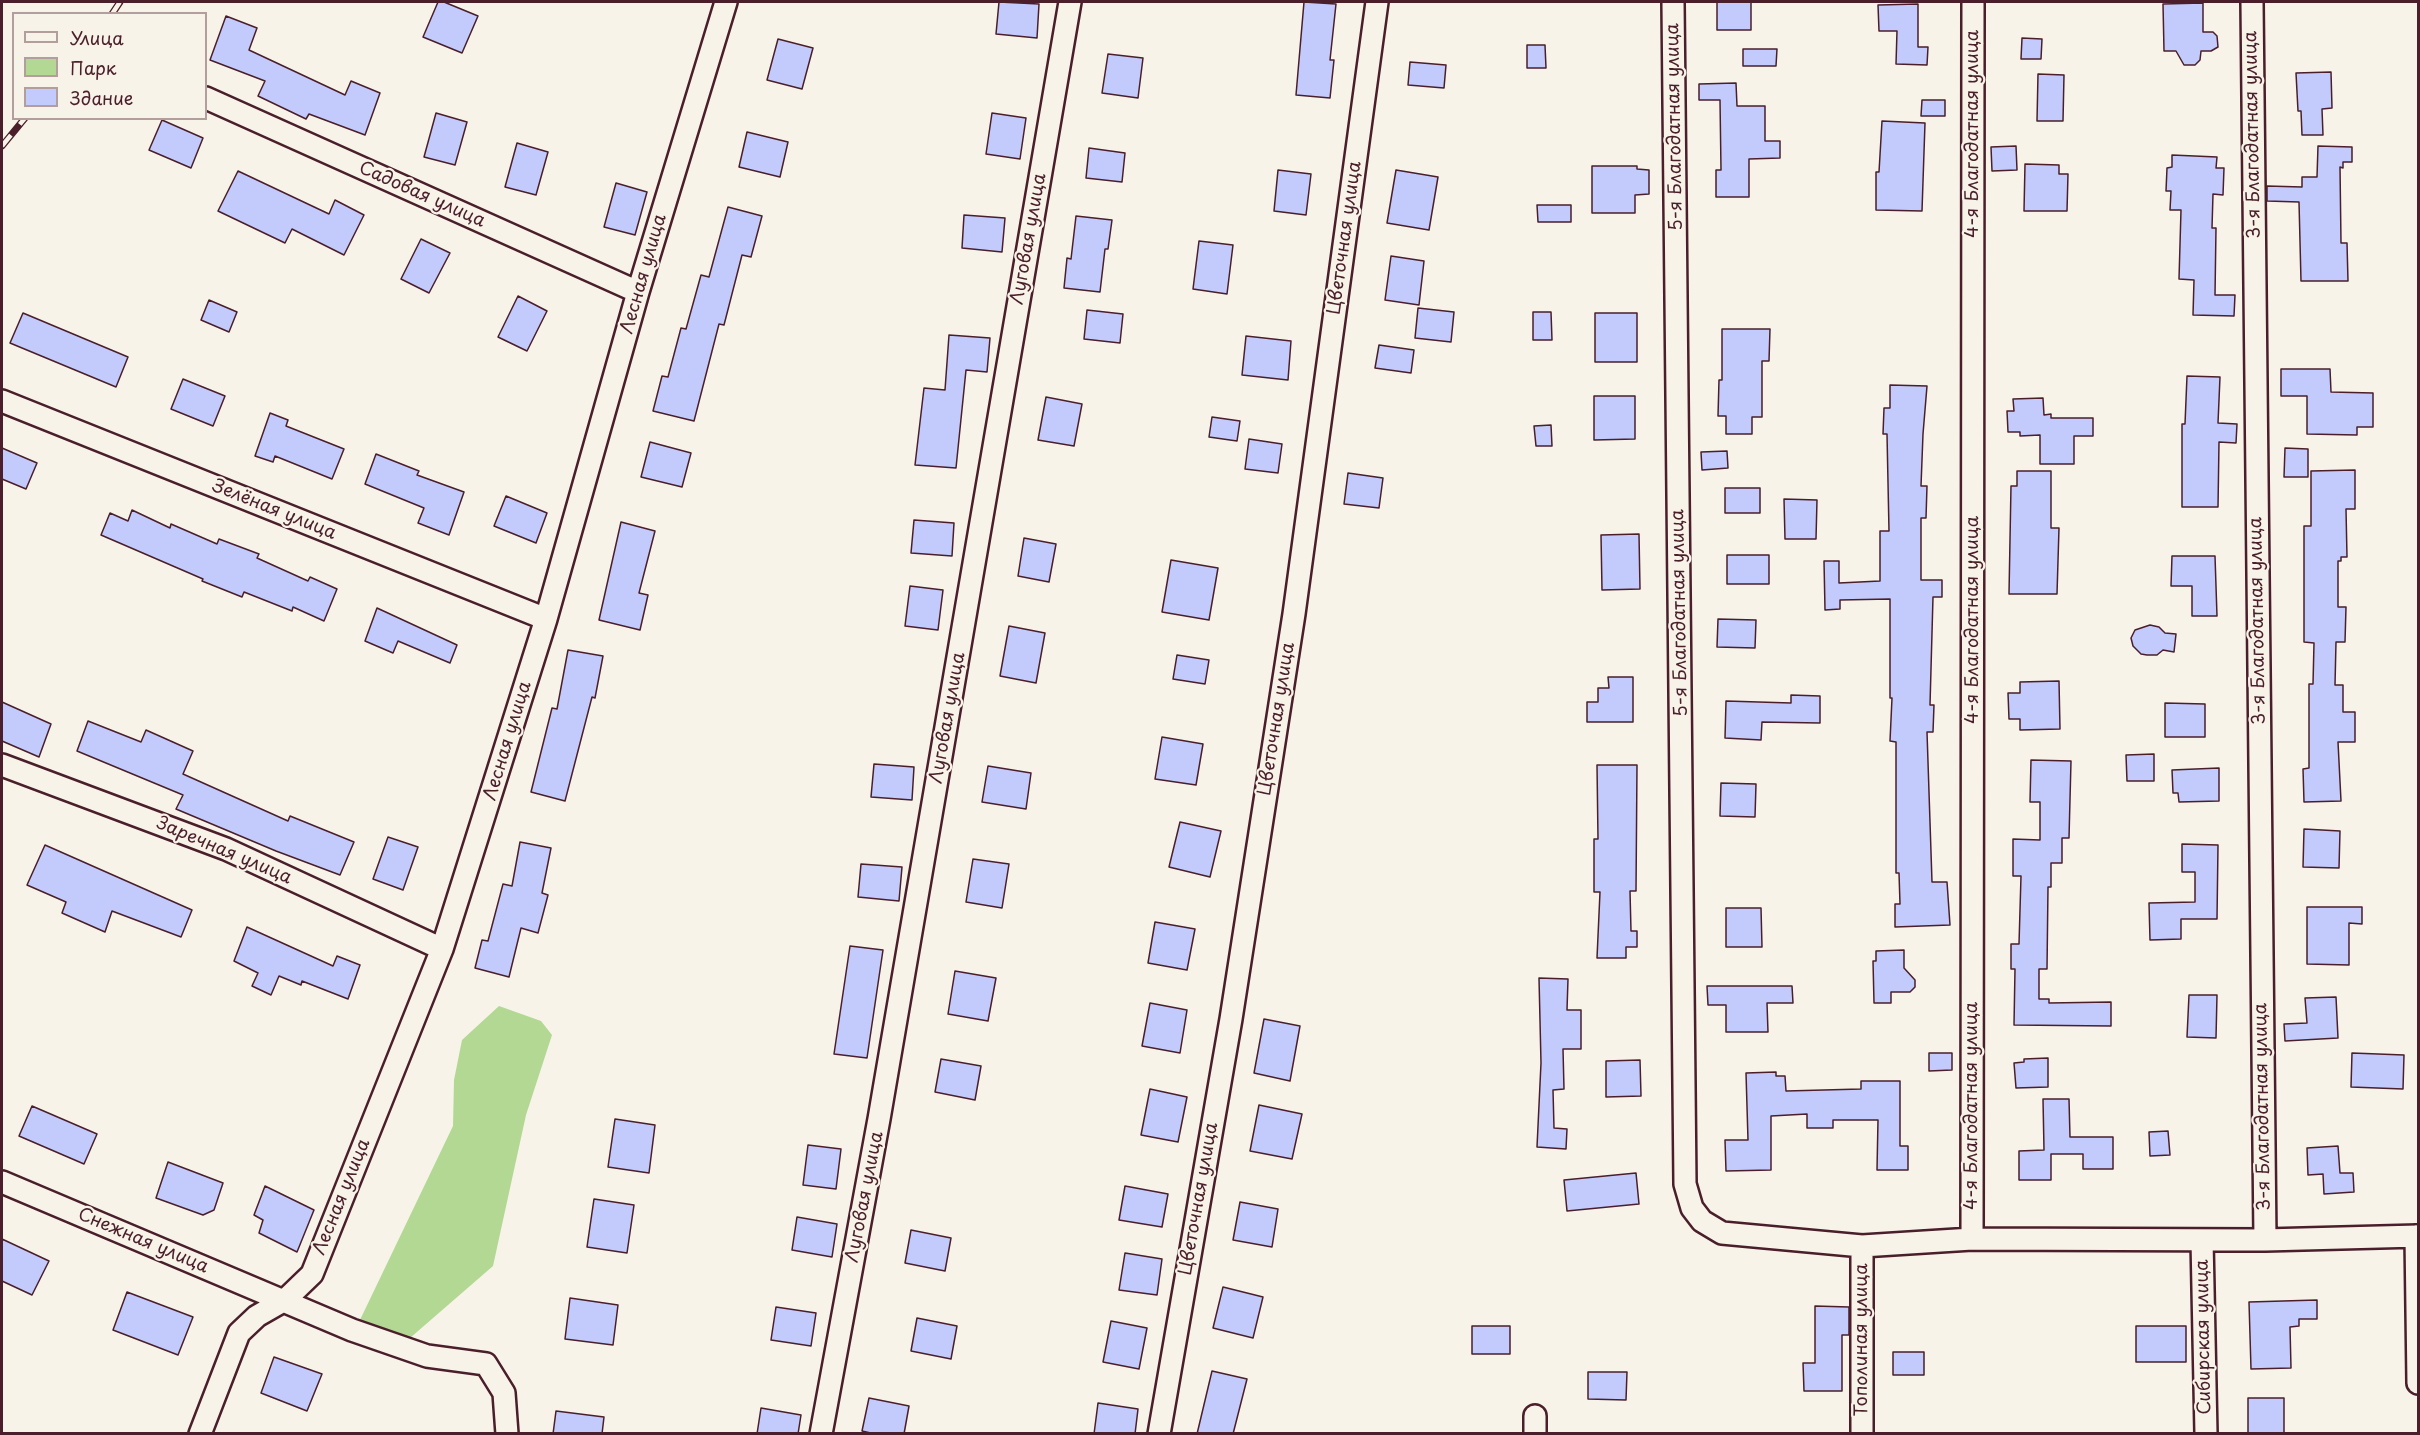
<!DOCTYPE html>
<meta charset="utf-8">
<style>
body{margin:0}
#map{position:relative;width:2420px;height:1435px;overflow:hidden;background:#f7f3e8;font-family:"Playpen Sans",sans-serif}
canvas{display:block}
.frame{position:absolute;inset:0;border:3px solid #4a1f2b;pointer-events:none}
.legend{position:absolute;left:12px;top:12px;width:195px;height:108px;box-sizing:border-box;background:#f7f3e8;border:2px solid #b29e9c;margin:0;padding:8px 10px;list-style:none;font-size:18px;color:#4a1f2b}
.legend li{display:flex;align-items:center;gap:12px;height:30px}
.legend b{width:30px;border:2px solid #b29e9c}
</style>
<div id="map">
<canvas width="2420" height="1435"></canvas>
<div class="frame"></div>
<ul class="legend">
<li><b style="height:8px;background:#f7f3e8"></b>Улица</li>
<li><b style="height:16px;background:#b3d893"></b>Парк</li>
<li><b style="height:16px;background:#c3cafc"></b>Здание</li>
</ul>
</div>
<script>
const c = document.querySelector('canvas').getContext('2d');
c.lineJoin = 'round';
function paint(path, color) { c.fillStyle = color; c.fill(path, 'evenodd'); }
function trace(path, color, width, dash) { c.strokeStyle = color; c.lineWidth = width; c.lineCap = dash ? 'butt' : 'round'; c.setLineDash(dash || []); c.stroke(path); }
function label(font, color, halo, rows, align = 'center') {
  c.font = font + ' "Playpen Sans",sans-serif'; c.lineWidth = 4.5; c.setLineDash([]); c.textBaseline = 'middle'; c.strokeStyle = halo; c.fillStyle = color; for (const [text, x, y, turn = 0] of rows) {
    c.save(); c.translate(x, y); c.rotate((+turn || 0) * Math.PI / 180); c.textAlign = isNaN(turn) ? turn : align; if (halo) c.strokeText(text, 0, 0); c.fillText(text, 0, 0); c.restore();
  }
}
paint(new Path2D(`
 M 499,1006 L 541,1021 L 552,1035 L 526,1115 L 493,1266 L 410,1338 L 359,1322 L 453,1126 L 454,1080 L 462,1040 Z`), '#b3d893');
const building = new Path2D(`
 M 438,2 L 444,2 L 478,16 L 462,53 L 423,37 Z
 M 999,2 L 1039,4 L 1037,38 L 996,34 Z
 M 1304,2 L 1336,4 L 1330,60 L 1334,60 L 1330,98 L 1296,95 Z
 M 1717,2 L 1751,2 L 1751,30 L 1717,30 Z
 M 2203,3 L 2203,32 L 2213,32 L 2217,36 L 2218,47 L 2211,51 L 2201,51 L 2200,60 L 2195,65 L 2184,65 L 2176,51 L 2164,51 L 2163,4 Z
 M 1918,4 L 1918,47 L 1928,47 L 1927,65 L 1896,64 L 1897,31 L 1879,31 L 1878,5 Z
 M 226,16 L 257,28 L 249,50 L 345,95 L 351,81 L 380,93 L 365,135 L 309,114 L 306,119 L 258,96 L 265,81 L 210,60 Z
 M 2022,38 L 2042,39 L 2041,59 L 2021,59 Z
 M 778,39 L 813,48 L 802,89 L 767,80 Z
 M 1527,45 L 1545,45 L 1546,68 L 1527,68 Z
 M 1743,49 L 1777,49 L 1776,66 L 1743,66 Z
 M 1108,54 L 1143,58 L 1138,98 L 1102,93 Z
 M 1410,62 L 1446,65 L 1444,88 L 1408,85 Z
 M 2331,72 L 2332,108 L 2322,109 L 2323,135 L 2302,135 L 2301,111 L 2298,111 L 2296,73 Z
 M 2038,74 L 2064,75 L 2063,121 L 2037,121 Z
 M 1736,83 L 1737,106 L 1765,106 L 1765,141 L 1780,141 L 1780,158 L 1749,159 L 1749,197 L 1716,197 L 1716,170 L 1721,170 L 1720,100 L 1699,100 L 1699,84 Z
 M 1922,100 L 1945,100 L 1945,116 L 1921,116 Z
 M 436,113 L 467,122 L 455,165 L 424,157 Z
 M 992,113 L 1026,118 L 1020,159 L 986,154 Z
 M 162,120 L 203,138 L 191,168 L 149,150 Z
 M 1882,121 L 1925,123 L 1922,211 L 1876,210 L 1876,172 L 1879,172 Z
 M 747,132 L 788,142 L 780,177 L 739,167 Z
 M 517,143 L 548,152 L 536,195 L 505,187 Z
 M 2016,146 L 2017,170 L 1992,171 L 1991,147 Z
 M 2318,146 L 2352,147 L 2352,162 L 2343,162 L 2343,168 L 2340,167 L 2341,243 L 2347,243 L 2348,281 L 2301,281 L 2299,202 L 2267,201 L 2267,186 L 2302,187 L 2302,177 L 2317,177 Z
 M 1089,148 L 1125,153 L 1122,182 L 1086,178 Z
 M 2172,155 L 2217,157 L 2216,168 L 2224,168 L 2223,195 L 2213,194 L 2212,228 L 2216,228 L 2215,295 L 2235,295 L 2234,316 L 2193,315 L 2194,280 L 2179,279 L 2181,210 L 2170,210 L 2171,191 L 2166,191 L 2167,168 L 2172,167 Z
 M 2025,164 L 2059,165 L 2059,174 L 2068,174 L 2067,211 L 2024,211 Z
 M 1592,166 L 1637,166 L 1637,169 L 1649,170 L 1649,194 L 1635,195 L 1635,213 L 1592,213 Z
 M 1278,170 L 1311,174 L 1306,215 L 1274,211 Z
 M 1396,170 L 1438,177 L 1429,230 L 1387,223 Z
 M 238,171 L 329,214 L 335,200 L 364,215 L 344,255 L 292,229 L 285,243 L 218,211 Z
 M 616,183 L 647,192 L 635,235 L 604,227 Z
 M 1537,205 L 1571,205 L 1571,222 L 1538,222 Z
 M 728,207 L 762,216 L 751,257 L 742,255 L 724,325 L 719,324 L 694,421 L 653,411 L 662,376 L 668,377 L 681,328 L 686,329 L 701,275 L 709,277 Z
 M 964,215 L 1005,218 L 1002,252 L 962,248 Z
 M 1076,216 L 1112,220 L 1108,249 L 1105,249 L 1100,292 L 1064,288 L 1067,258 L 1071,259 Z
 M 421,239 L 450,253 L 429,293 L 401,279 Z
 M 1199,241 L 1233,245 L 1227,294 L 1193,289 Z
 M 1391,256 L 1424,261 L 1419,305 L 1385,300 Z
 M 518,296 L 547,311 L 527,351 L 498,337 Z
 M 209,300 L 237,312 L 229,332 L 201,320 Z
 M 1418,308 L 1454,312 L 1451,342 L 1415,338 Z
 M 1087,310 L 1123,314 L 1120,343 L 1084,339 Z
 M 1533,312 L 1551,312 L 1552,340 L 1533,340 Z
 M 23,313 L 128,357 L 116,387 L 10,343 Z
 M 1595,313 L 1637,313 L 1637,362 L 1595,362 Z
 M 1722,329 L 1770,329 L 1769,361 L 1762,361 L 1762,417 L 1752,417 L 1752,434 L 1726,434 L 1726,416 L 1718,416 L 1719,380 L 1722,380 Z
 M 949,335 L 990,338 L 987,372 L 966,370 L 956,468 L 915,465 L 924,388 L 945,390 Z
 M 1246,336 L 1291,341 L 1288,380 L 1242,375 Z
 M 1379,345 L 1414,350 L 1411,373 L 1375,368 Z
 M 2281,369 L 2330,369 L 2331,392 L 2373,393 L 2373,427 L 2357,427 L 2357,435 L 2307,434 L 2307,396 L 2281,396 Z
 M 2187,376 L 2220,377 L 2218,423 L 2237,424 L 2236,443 L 2219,442 L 2218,507 L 2182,507 L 2182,424 L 2185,424 Z
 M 183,379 L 225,396 L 213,426 L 171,409 Z
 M 1890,385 L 1927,386 L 1923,434 L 1921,486 L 1927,486 L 1926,518 L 1921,518 L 1921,580 L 1942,580 L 1942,597 L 1933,597 L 1930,705 L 1934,705 L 1933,732 L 1927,732 L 1932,882 L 1947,882 L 1950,925 L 1895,927 L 1895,904 L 1900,904 L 1899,873 L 1896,873 L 1896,742 L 1890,741 L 1892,698 L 1890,698 L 1890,599 L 1840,600 L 1840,609 L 1825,610 L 1824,561 L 1839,561 L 1839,583 L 1880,581 L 1880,531 L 1889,531 L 1887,434 L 1883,434 L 1884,408 L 1890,408 Z
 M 1594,396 L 1635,396 L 1635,439 L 1594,440 Z
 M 1046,397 L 1082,404 L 1074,446 L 1038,440 Z
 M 2043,398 L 2044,415 L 2051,414 L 2051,418 L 2093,418 L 2093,436 L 2074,436 L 2074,464 L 2040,464 L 2040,435 L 2020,436 L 2020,432 L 2008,432 L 2007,411 L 2014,411 L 2013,399 Z
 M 270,413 L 288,420 L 286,426 L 344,449 L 332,479 L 275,456 L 273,462 L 255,456 Z
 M 1212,417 L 1240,421 L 1237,441 L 1209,437 Z
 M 1551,425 L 1552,446 L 1536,446 L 1534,426 Z
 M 1249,439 L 1282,444 L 1278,473 L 1245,469 Z
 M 650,442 L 691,453 L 682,487 L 641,477 Z
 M 2,448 L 37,463 L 26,489 L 2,479 Z
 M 2285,448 L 2308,449 L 2308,477 L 2284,477 Z
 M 1727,451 L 1728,468 L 1702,470 L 1701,452 Z
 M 376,454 L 419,471 L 417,475 L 464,492 L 449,535 L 418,523 L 424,508 L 365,484 Z
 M 2355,470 L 2355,509 L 2346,509 L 2347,557 L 2341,557 L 2341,561 L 2338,561 L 2338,607 L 2346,607 L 2345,642 L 2336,642 L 2335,685 L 2343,685 L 2343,712 L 2355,712 L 2355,742 L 2338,742 L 2341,801 L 2304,802 L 2303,769 L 2309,768 L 2309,684 L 2313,684 L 2314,643 L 2304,642 L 2304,526 L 2311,526 L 2311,471 Z
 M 2017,471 L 2051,471 L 2051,528 L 2059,528 L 2057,594 L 2009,594 L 2011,486 L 2017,486 Z
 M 1348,473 L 1383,478 L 1379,508 L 1344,504 Z
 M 1725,488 L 1760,488 L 1760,513 L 1725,513 Z
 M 506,496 L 547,513 L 536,543 L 494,526 Z
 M 1784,499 L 1817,500 L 1816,539 L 1785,539 Z
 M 132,510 L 170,528 L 171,524 L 217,544 L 219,539 L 259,554 L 257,558 L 308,581 L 310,577 L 337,589 L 324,621 L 293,607 L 292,611 L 244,592 L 242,597 L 202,581 L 203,579 L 101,535 L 110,513 L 128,521 Z
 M 914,520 L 954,523 L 952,556 L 911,553 Z
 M 621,522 L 655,531 L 639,593 L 648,595 L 640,630 L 599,620 Z
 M 1639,534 L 1640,589 L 1602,590 L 1601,535 Z
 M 1024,538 L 1056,544 L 1049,582 L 1018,576 Z
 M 1727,555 L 1769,555 L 1769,584 L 1727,584 Z
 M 2172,556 L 2215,556 L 2217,616 L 2192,616 L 2192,586 L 2171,586 Z
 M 1171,560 L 1218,568 L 1209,620 L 1162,612 Z
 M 910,586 L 943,590 L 938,630 L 905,626 Z
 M 377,608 L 457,645 L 450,663 L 398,641 L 393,653 L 365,641 Z
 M 1718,619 L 1756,620 L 1755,648 L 1717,647 Z
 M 2150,625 L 2159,627 L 2165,633 L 2176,634 L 2174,652 L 2163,650 L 2157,655 L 2147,655 L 2141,654 L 2133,646 L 2131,638 L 2135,630 Z
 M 1009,626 L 1045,633 L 1036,683 L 1000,676 Z
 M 568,650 L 603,656 L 595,698 L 592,697 L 565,801 L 531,792 L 552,708 L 557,709 Z
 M 1177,655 L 1209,660 L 1205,684 L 1173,679 Z
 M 1608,677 L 1633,677 L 1633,722 L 1587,722 L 1587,702 L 1598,702 L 1598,688 L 1609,688 Z
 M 2059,681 L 2060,729 L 2020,730 L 2020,719 L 2009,719 L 2008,693 L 2020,693 L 2020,682 Z
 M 1791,695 L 1820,696 L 1820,723 L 1762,722 L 1761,740 L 1725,738 L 1726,701 L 1791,703 Z
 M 2,702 L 51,724 L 39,757 L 2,741 Z
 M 2165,703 L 2205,704 L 2205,737 L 2165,737 Z
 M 88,721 L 141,742 L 146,730 L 193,751 L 183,774 L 288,821 L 290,816 L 354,842 L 340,875 L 276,851 L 176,809 L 183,795 L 77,751 Z
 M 1162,737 L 1203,744 L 1196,785 L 1155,779 Z
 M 2154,754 L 2154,781 L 2127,781 L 2126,755 Z
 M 2031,760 L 2071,761 L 2069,838 L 2062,838 L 2062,863 L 2051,863 L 2051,887 L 2048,887 L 2047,969 L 2039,969 L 2039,999 L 2049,999 L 2049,1003 L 2111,1002 L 2111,1026 L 2014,1025 L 2015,969 L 2011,969 L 2011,944 L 2019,944 L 2021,876 L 2013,876 L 2013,839 L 2040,840 L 2040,802 L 2030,802 Z
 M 874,764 L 914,767 L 912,800 L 871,797 Z
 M 1597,765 L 1637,765 L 1636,891 L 1630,891 L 1631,931 L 1637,931 L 1637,947 L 1626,947 L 1626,958 L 1597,958 L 1600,892 L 1594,892 L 1594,839 L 1598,839 Z
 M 988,766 L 1031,773 L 1026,809 L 982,802 Z
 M 2219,768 L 2219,801 L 2179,802 L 2178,793 L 2173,793 L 2172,770 Z
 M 1721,783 L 1756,784 L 1755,817 L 1720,816 Z
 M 1180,822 L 1221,831 L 1210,877 L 1169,867 Z
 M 2304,829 L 2340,831 L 2339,868 L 2303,867 Z
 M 388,837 L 418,847 L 403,890 L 373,879 Z
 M 520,842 L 551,848 L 542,893 L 548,895 L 538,933 L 521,928 L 509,977 L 475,968 L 482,940 L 488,941 L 503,884 L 512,886 Z
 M 2182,844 L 2218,845 L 2217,919 L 2181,919 L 2181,939 L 2150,940 L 2149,903 L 2195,902 L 2195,872 L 2182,872 Z
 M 45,845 L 192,910 L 181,937 L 112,911 L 105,932 L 62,913 L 66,902 L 27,885 Z
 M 973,859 L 1009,864 L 1002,908 L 966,902 Z
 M 861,864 L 902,867 L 899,901 L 858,897 Z
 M 2307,907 L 2362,907 L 2362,924 L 2349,923 L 2349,965 L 2307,964 Z
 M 1726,908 L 1761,908 L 1762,947 L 1726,947 Z
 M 1155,922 L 1195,929 L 1187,970 L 1148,963 Z
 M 247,927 L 333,966 L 337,956 L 360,965 L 348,999 L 302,981 L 301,985 L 279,976 L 271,995 L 252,986 L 258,973 L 234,961 Z
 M 850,946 L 883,950 L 867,1058 L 834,1054 Z
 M 1904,950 L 1904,968 L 1915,980 L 1915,987 L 1910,992 L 1891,992 L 1891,1003 L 1874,1003 L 1873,961 L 1876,961 L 1876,951 Z
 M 955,971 L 996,978 L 988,1021 L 948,1014 Z
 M 1539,978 L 1568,979 L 1567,1010 L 1581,1010 L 1581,1049 L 1563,1049 L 1564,1089 L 1553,1090 L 1554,1128 L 1567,1129 L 1566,1149 L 1537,1147 L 1541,1063 Z
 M 1707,986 L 1792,986 L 1793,1003 L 1767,1003 L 1768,1032 L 1726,1032 L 1726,1005 L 1708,1005 Z
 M 2189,995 L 2217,995 L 2216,1038 L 2187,1037 Z
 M 2336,997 L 2338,1038 L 2285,1041 L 2284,1024 L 2307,1023 L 2305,998 Z
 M 1150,1003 L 1187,1010 L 1180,1053 L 1142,1046 Z
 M 1264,1019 L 1300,1026 L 1290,1081 L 1254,1073 Z
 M 1929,1053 L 1952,1053 L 1952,1070 L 1929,1071 Z
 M 2352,1053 L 2404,1055 L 2403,1089 L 2351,1087 Z
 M 2048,1058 L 2048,1087 L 2016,1088 L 2014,1063 L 2024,1062 L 2024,1059 Z
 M 941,1059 L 981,1066 L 975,1100 L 935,1092 Z
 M 1640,1060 L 1641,1096 L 1606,1097 L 1606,1061 Z
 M 1776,1072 L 1776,1076 L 1785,1076 L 1786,1091 L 1861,1089 L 1861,1081 L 1900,1081 L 1900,1146 L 1908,1146 L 1908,1170 L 1877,1170 L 1878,1120 L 1833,1120 L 1833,1128 L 1807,1128 L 1807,1114 L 1771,1116 L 1771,1170 L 1726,1171 L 1725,1140 L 1748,1140 L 1746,1073 Z
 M 1150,1089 L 1187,1097 L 1178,1142 L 1141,1135 Z
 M 2043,1099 L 2069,1099 L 2070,1137 L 2113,1137 L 2113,1169 L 2083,1169 L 2083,1154 L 2051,1154 L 2051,1180 L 2019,1180 L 2019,1151 L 2044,1150 Z
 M 1259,1105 L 1302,1114 L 1292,1159 L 1250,1151 Z
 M 32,1106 L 97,1134 L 84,1164 L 19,1136 Z
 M 615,1119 L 655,1125 L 649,1173 L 608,1167 Z
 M 2168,1131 L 2170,1155 L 2150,1156 L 2149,1132 Z
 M 808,1145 L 841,1149 L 836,1189 L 803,1185 Z
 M 2338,1146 L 2340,1173 L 2353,1173 L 2354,1192 L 2324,1194 L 2323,1174 L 2308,1175 L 2307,1148 Z
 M 168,1162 L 223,1183 L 214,1210 L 203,1215 L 156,1198 Z
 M 1636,1173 L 1639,1204 L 1567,1211 L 1564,1180 Z
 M 265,1186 L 314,1210 L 297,1252 L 259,1233 L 263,1220 L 254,1215 Z
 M 1125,1186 L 1168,1194 L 1162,1227 L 1119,1220 Z
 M 594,1199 L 634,1205 L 627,1253 L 587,1247 Z
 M 1240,1202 L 1278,1209 L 1272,1247 L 1233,1240 Z
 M 797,1217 L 837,1224 L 832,1257 L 792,1250 Z
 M 911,1230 L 951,1238 L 945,1271 L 905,1263 Z
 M 2,1239 L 49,1261 L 32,1295 L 2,1281 Z
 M 1125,1253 L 1162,1259 L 1157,1295 L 1119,1290 Z
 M 1223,1287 L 1263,1297 L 1253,1338 L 1213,1328 Z
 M 127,1292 L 193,1317 L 178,1355 L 113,1330 Z
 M 570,1298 L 618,1305 L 613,1345 L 565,1339 Z
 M 2317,1300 L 2317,1319 L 2299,1319 L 2299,1326 L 2290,1327 L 2291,1368 L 2251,1369 L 2249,1302 Z
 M 1815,1306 L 1849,1307 L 1849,1335 L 1842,1335 L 1842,1391 L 1804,1391 L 1803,1363 L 1815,1363 Z
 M 776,1307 L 816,1313 L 811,1346 L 771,1340 Z
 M 917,1318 L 957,1326 L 951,1359 L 911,1351 Z
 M 1111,1321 L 1147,1328 L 1139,1369 L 1103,1362 Z
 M 1472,1326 L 1510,1326 L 1510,1354 L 1472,1354 Z
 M 2136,1326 L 2186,1326 L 2186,1362 L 2136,1362 Z
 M 1893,1352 L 1924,1352 L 1924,1375 L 1893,1375 Z
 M 274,1357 L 322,1374 L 307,1411 L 261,1393 Z
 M 1212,1371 L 1247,1379 L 1233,1434 L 1197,1434 Z
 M 1588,1372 L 1627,1372 L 1626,1400 L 1588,1399 Z
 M 869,1398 L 909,1406 L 904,1434 L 875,1434 L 862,1431 Z
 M 2248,1398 L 2284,1398 L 2284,1434 L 2248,1434 Z
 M 1098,1403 L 1138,1409 L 1135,1434 L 1094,1434 Z
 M 761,1408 L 801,1415 L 798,1434 L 757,1434 Z
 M 556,1411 L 604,1417 L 602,1434 L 553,1434 Z`);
paint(building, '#c3cafc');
trace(building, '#4a1f2b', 1.5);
const minor = new Path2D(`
 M 1673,2 L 1685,1184 L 1692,1208 L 1702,1221 L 1722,1233 L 1862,1246 L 1972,1239 L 2265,1240 L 2418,1236
 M 2252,2 L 2265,1240
 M 206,98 L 638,292
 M 2,401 L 546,619
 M 2,765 L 226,849 L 442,949
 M 2,1182 L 352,1330 L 427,1356 L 486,1364 L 504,1393 L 507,1434
 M 2416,1236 L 2418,1383
 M 1972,1239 L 1973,2
 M 2202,1240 L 2206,1434
 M 1862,1246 L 1862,1434
 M 1535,1416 L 1535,1434
 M 200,1434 L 239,1333 L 257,1316 L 285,1300 L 312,1274 L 442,949 L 546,619 L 638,292 L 726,2
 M 821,1434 L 879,1119 L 1070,2
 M 1159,1434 L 1231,1019 L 1294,614 L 1377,2`);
trace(minor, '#4a1f2b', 26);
trace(minor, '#f7f3e8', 21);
const rail = new Path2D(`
 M 112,14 L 120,2
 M 2,146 L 25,118`);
trace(rail, '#4a1f2b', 7);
trace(rail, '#f7f3e8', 4.5, [14]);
label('18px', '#4a1f2b', '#f7f3e8', [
 ["5-я Благодатная улица",1675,127,-91],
 ["4-я Благодатная улица",1973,134,-90],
 ["3-я Благодатная улица",2253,135,-91],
 ["Садовая улица",422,195,24],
 ["Цветочная улица",1345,238,-82],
 ["Луговая улица",1029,239,-80],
 ["Лесная улица",644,274,-74],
 ["Зелёная улица",274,510,22],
 ["5-я Благодатная улица",1680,613,-91],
 ["4-я Благодатная улица",1973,620,-90],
 ["3-я Благодатная улица",2258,621,-91],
 ["Луговая улица",948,718,-80],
 ["Цветочная улица",1277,719,-81],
 ["Лесная улица",508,741,-73],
 ["Заречная улица",224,851,23],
 ["4-я Благодатная улица",1972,1106,-90],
 ["3-я Благодатная улица",2263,1107,-91],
 ["Лесная улица",342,1197,-68],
 ["Луговая улица",865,1197,-79],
 ["Цветочная улица",1199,1199,-80],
 ["Снежная улица",143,1241,23],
 ["Сибирская улица",2204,1337,-91],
 ["Тополиная улица",1862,1340,-90]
]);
</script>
